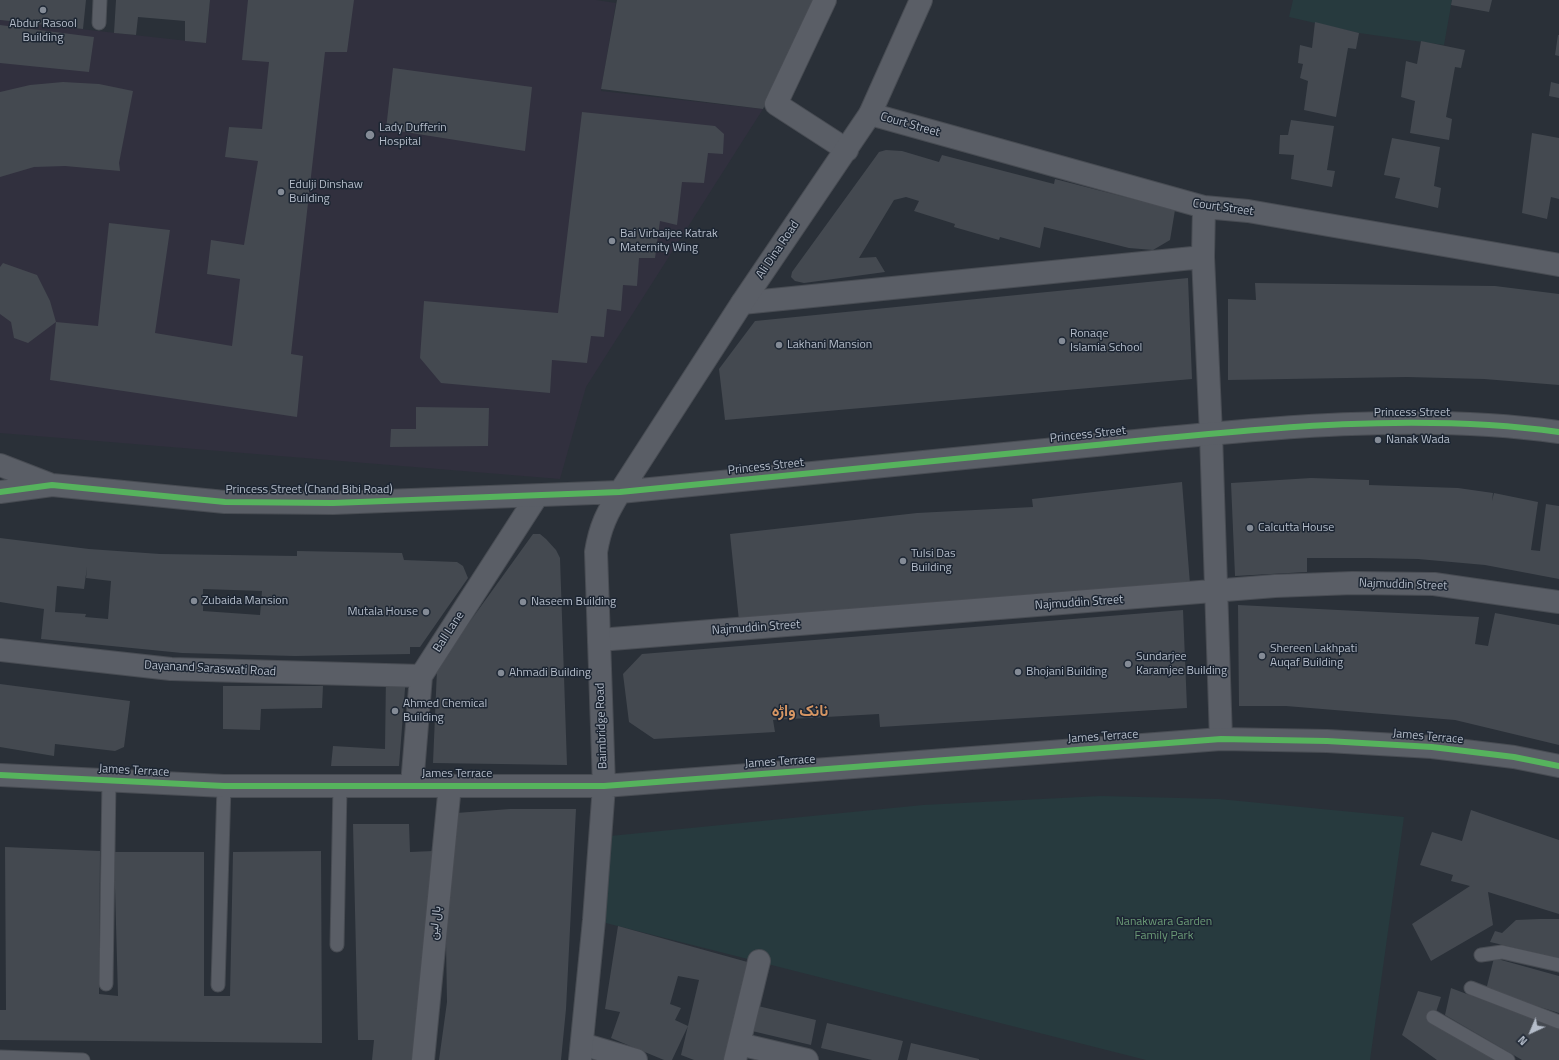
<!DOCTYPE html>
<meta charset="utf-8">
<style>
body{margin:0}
#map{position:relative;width:1559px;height:1060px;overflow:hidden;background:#2a3038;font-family:"Titillium Web",sans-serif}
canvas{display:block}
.north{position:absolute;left:1511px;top:1012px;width:40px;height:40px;-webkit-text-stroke:3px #1d2633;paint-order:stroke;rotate:224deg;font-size:11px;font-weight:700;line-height:16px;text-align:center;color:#b4bcc9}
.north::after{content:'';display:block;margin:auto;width:14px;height:18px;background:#b4bcc9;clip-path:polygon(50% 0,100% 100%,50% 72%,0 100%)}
</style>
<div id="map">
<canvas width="1559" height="1060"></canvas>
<div class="north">N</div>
</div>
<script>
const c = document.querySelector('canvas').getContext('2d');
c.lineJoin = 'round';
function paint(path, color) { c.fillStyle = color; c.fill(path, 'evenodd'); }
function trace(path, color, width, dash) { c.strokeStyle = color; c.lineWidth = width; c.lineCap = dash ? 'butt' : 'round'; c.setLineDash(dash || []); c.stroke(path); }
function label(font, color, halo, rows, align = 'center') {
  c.font = font + ' "Titillium Web",Vazirmatn,sans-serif'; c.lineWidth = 3; c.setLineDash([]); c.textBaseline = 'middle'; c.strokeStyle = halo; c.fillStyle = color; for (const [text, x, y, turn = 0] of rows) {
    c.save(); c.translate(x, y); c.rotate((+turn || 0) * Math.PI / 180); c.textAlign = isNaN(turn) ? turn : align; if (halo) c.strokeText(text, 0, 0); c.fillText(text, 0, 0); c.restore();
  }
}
paint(new Path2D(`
 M 210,0 L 596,0 L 616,3 L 601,91 L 763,109 L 586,387 L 560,479 L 0,433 L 0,20 L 206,43 Z`), '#31303e');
paint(new Path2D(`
 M 1293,0 L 1452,0 L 1444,45 L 1359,33 L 1289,17 Z
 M 1101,796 L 1219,799 L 1404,817 L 1370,1060 L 1146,1060 L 594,920 L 600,837 L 923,805 Z`), '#273a3e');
paint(new Path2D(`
 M 0,0 L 86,0 L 83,29 L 0,20 Z
 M 116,0 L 210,0 L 206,43 L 185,41 L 185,21 L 138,17 L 136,35 L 114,33 Z
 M 248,0 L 354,0 L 347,52 L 325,52 L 291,354 L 303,356 L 297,417 L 50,380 L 56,322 L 28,343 L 14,338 L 11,322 L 0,314 L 0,267 L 3,263 L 37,275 L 50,301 L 56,322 L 98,326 L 109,223 L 170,230 L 155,333 L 232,346 L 240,279 L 207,274 L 211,240 L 244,245 L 258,161 L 225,157 L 229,127 L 262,129 L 269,62 L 242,60 Z
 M 617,0 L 816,0 L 763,109 L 601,89 Z
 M 1452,0 L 1492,0 L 1489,12 L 1451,5 Z
 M 1315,22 L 1359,33 L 1356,49 L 1348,48 L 1336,117 L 1304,110 L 1308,81 L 1300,78 L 1303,64 L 1298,63 L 1300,45 L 1312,48 Z
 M 0,25 L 94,37 L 89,72 L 0,63 Z
 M 1558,35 L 1559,35 L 1559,56 L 1555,55 Z
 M 1421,41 L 1465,50 L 1461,68 L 1455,67 L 1446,117 L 1452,119 L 1449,140 L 1410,133 L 1415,101 L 1401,97 L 1406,61 L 1417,64 Z
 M 393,68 L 532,87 L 525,151 L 386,129 Z
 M 63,82 L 99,84 L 133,91 L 119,163 L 120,171 L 65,166 L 34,167 L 0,177 L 0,92 L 30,85 Z
 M 1551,82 L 1559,84 L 1559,98 L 1549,96 Z
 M 582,112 L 715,126 L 724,134 L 723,154 L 708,153 L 704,183 L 682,182 L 677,225 L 660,221 L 655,258 L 639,258 L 637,286 L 623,285 L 621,311 L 607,309 L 604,337 L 591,336 L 587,363 L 552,360 L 550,393 L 441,383 L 420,358 L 424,301 L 558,313 Z
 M 1291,120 L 1334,126 L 1327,170 L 1335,171 L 1332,187 L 1291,179 L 1294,155 L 1279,154 L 1280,135 L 1288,135 Z
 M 1532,133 L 1559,138 L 1559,199 L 1551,197 L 1547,219 L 1522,213 Z
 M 1392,138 L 1440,147 L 1434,186 L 1441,188 L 1438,208 L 1395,198 L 1400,178 L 1384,175 Z
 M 886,150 L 902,151 L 939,162 L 942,155 L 1054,184 L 1055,179 L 1175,210 L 1170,240 L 1153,250 L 1129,248 L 1044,227 L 1040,248 L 1000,237 L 999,240 L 954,227 L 955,224 L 914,211 L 919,201 L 906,197 L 894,200 L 859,258 L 876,257 L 885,272 L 804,283 L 795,281 L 791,277 L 792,272 L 874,159 L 879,152 Z
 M 1188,278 L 1192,379 L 725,420 L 719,369 L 755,321 Z
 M 1255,283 L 1495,286 L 1559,294 L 1559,385 L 1484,379 L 1407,377 L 1228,380 L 1228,299 L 1256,300 Z
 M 416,407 L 489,408 L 488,446 L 390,447 L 391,429 L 416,429 Z
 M 1311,478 L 1369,480 L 1369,485 L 1458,488 L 1493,493 L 1492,501 L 1494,493 L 1538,502 L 1531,550 L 1540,551 L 1546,504 L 1559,506 L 1559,579 L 1485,565 L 1418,559 L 1368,558 L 1307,558 L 1307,572 L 1235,576 L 1231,483 Z
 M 1182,482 L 1190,584 L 739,621 L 730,534 L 917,513 L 1033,507 L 1032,499 Z
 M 533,534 L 540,534 L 546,539 L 556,550 L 560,558 L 567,765 L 433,763 L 438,646 L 453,645 Z
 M 0,538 L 89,549 L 160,554 L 297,556 L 297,551 L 402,553 L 404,560 L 457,562 L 463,566 L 468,578 L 420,647 L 410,647 L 410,654 L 295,656 L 182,653 L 41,639 L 44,609 L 0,602 ZM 87,567 L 86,578 L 111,581 L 108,619 L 85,617 L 86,614 L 55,612 L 57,586 L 84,589 ZM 203,589 L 262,591 L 260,615 L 203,611 Z
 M 1238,605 L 1479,617 L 1475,644 L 1488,646 L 1495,613 L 1559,625 L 1559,745 L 1455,720 L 1286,706 L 1239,706 Z
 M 1183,610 L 1187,708 L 880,727 L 879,714 L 773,720 L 775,732 L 654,739 L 629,722 L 623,674 L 642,654 Z
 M 386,674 L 406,676 L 399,766 L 331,766 L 333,746 L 385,749 Z
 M 0,684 L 130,701 L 124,747 L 115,751 L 55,744 L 54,756 L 0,747 Z
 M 223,686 L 323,686 L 322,708 L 261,709 L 260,730 L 223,729 Z
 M 510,809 L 576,809 L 566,1009 L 561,1060 L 439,1060 L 447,1002 L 446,943 L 456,813 Z
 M 1471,810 L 1559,840 L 1559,914 L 1488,892 L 1493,925 L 1431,961 L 1412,924 L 1470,886 L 1451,881 L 1453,875 L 1420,865 L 1432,832 L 1462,841 Z
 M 353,824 L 409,824 L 410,852 L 433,851 L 413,1060 L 372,1060 L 374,1040 L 358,1040 Z
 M 5,847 L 100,851 L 99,994 L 118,996 L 114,852 L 204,852 L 204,996 L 230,996 L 233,852 L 321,851 L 322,1043 L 0,1040 L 0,1010 L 6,1010 Z
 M 1540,919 L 1559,919 L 1559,958 L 1490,942 L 1495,931 L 1502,933 L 1516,920 Z
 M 618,926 L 751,963 L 728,1060 L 694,1060 L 681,1055 L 699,980 L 678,976 L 670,1004 L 681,1008 L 675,1020 L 688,1026 L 672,1060 L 664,1060 L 611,1038 L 620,1012 L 605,1009 Z
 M 1494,958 L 1559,976 L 1559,1013 L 1486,990 Z
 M 1451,988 L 1559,1029 L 1559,1060 L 1522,1060 L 1445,1015 Z
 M 1418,991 L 1441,997 L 1432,1024 L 1495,1060 L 1437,1060 L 1402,1035 Z
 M 758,1006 L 816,1020 L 811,1045 L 752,1031 Z
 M 827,1023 L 903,1041 L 898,1060 L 872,1060 L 821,1048 Z
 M 911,1043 L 979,1059 L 979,1060 L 907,1060 Z`), '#444950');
const service = new Path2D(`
 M 99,23 L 100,0
 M 337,945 L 340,786
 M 1481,955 L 1502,952 L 1559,965
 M 106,984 L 109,780
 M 218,985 L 224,786
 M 1471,988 L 1559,1022
 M 1433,1017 L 1508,1060
 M 0,1057 L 83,1060`);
const minor = new Path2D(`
 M 825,0 L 776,104 L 847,150
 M 870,114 L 1204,207 L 1248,211 L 1559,265
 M 1204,207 L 1203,257 L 1211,434 L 1221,739
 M 742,303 L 1203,257
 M 599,640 L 1275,586 L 1353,583 L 1434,584 L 1559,602
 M 0,650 L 171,669 L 421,676
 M 412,785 L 421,676 L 537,496
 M 582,1044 L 636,1060
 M 739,1044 L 807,1060
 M 423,1060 L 450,785
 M 735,1060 L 759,961`);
const tertiary = new Path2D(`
 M 0,465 L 49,484
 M 0,492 L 52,485 L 225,502 L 333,503 L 620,492 C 779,476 938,461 1096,445 C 1246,430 1409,411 1559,432
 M 0,775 L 224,786 L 604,786 L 1221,739 L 1327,741 L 1432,747 L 1514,757 L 1559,766
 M 580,1060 L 594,920 L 604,786 L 596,552 C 600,527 607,513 620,492 L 742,303 L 870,114 L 921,0`);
trace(service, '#484c53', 15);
trace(minor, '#484c53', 24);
trace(tertiary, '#484c53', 24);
trace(service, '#5a5e66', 13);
trace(minor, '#5a5e66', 22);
trace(tertiary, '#5a5e66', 22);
trace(new Path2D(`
 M 0,492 L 52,485 L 225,502 L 333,503 L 620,492 C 779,476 938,461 1096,445 C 1246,430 1409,411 1559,432
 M 0,775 L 224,786 L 604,786 L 1221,739 L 1327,741 L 1432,747 L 1514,757 L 1559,766`), '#56b35d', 6);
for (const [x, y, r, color] of [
 [43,10,4,"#848b96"],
 [370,135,5,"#848b96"],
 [281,192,4,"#848b96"],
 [612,241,4,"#848b96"],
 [1062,341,4,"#848b96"],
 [779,345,4,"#848b96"],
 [1378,440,4,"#848b96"],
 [1250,528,4,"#848b96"],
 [903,561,4,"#848b96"],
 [194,601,4,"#848b96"],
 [523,602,4,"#848b96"],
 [426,612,4,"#848b96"],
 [1262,656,4,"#848b96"],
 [1128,664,4,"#848b96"],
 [1018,672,4,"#848b96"],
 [501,673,4,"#848b96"],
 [395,711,4,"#848b96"]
]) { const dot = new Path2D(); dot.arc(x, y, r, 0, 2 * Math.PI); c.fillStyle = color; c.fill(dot); trace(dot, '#1d2633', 1.5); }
label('12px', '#b4bcc9', '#1d2633', [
 ["Abdur Rasool",43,24,"center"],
 ["Building",43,38,"center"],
 ["Lady Dufferin",379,128],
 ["Hospital",379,142],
 ["Edulji Dinshaw",289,185],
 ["Building",289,199],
 ["Bai Virbaijee Katrak",620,234],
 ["Maternity Wing",620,248],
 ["Ronaqe",1070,334],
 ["Islamia School",1070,348],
 ["Lakhani Mansion",787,345],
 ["Nanak Wada",1386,440],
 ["Calcutta House",1258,528],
 ["Tulsi Das",911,554],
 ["Building",911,568],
 ["Zubaida Mansion",202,601],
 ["Naseem Building",531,602],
 ["Mutala House",418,612,"right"],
 ["Shereen Lakhpati",1270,649],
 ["Auqaf Building",1270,663],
 ["Sundarjee",1136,657],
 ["Karamjee Building",1136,671],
 ["Bhojani Building",1026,672],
 ["Ahmadi Building",509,673],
 ["Ahmed Chemical",403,704],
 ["Building",403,718]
], 'left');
label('12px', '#b4bcc9', '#1d2633', [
 ["Court Street",910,125,16],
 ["Court Street",1223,208,8],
 ["Ali Dina Road",778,250,-56],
 ["Princess Street",1412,413],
 ["Princess Street",1088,435,-6],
 ["Princess Street",766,467,-6],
 ["Princess Street (Chand Bibi Road)",309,490],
 ["Najmuddin Street",1403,585,2],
 ["Najmuddin Street",1079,603,-4],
 ["Najmuddin Street",756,628,-4],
 ["Ball Lane",449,632,-57],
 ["Dayanand Saraswati Road",210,669,3],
 ["Baimbridge Road",602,726,-92],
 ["James Terrace",1103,737,-4],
 ["James Terrace",1428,737,5],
 ["James Terrace",780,762,-4],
 ["James Terrace",134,771,3],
 ["James Terrace",457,774],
 ["بال لین",436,923,-84]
]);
label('12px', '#6b9a76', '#1d2633', [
 ["Nanakwara Garden",1164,922],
 ["Family Park",1164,936]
]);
label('bold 16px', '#d59563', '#1d2633', [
 ["نانک واڑہ",800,712]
]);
</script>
